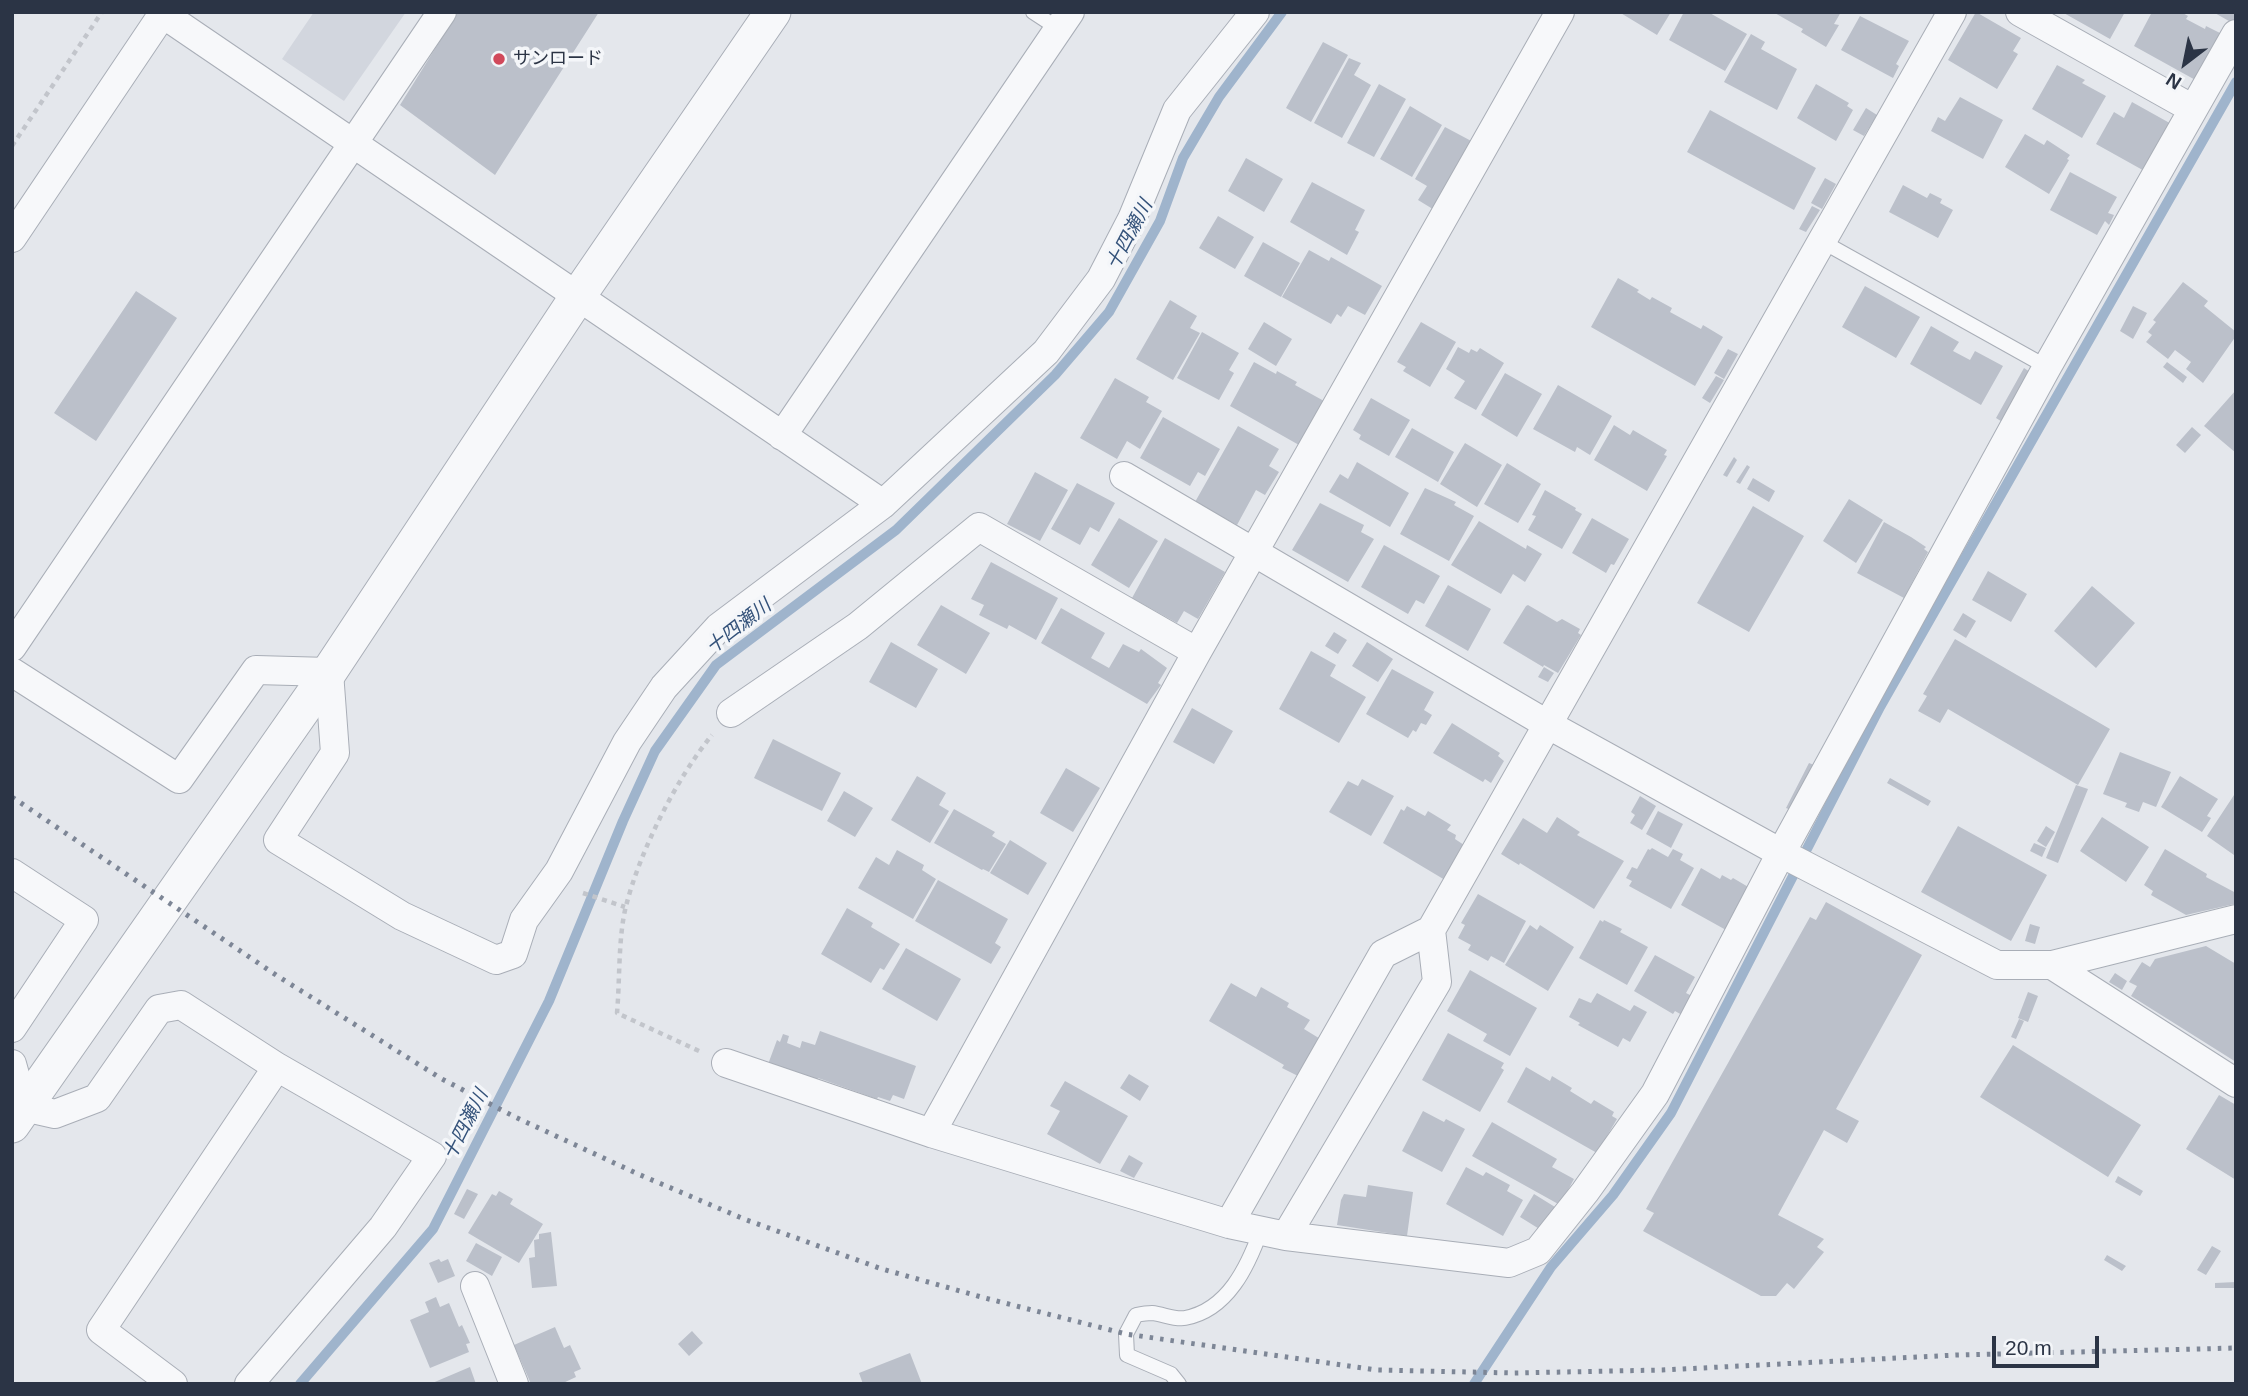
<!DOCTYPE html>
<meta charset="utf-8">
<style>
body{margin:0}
#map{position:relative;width:2248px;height:1396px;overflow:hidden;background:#e4e7ec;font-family:Helvetica,sans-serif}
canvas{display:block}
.frame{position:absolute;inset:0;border:14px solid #2b3445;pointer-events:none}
.north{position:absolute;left:2150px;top:28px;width:70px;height:70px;-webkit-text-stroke:5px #f4f6f9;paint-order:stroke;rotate:212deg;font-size:19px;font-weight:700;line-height:28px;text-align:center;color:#2b3445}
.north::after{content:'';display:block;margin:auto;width:24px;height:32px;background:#2b3445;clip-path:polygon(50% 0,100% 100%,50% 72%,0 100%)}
.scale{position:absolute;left:1992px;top:1336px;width:107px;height:32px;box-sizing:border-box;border:4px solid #2b3445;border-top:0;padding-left:9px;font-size:21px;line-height:24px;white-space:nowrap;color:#2b3445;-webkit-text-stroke:5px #f4f6f9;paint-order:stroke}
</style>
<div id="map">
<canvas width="2248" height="1396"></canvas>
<div class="frame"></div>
<div class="north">N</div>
<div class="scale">20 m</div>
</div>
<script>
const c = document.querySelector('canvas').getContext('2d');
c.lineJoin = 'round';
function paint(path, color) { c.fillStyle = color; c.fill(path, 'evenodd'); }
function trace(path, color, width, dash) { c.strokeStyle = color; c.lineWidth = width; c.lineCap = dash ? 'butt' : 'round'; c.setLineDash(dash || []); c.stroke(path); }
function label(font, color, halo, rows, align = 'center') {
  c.font = font + ' Helvetica,"Noto Sans JP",sans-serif'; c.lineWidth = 7; c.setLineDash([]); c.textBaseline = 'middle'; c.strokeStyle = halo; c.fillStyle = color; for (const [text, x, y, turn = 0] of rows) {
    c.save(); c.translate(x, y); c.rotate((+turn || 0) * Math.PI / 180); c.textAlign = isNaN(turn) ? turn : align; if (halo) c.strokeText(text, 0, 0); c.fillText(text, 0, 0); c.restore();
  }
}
paint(new Path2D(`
 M 314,12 L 406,12 L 344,101 L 282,59 Z`), '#d2d6de');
trace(new Path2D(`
 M 300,1384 L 433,1229 L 549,1001 L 623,821 L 655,751 L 716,665 L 896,530 L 1055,375 L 1109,312 L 1160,221 L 1183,158 L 1219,97 L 1282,12
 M 1474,1384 L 1551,1267 L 1613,1195 L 1671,1113 L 1880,707 L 2236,82`), '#9fb4cc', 10);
paint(new Path2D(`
 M 458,12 L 599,12 L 495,175 L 400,105 Z
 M 1619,12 L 1671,12 L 1657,35 Z
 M 1684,12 L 1708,12 L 1747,34 L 1725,71 L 1669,40 Z
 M 1773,12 L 1841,12 L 1834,24 L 1839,25 L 1826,47 L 1801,32 L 1803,29 Z
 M 1976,12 L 2021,38 L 2013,51 L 2018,54 L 1997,89 L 1948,60 Z
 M 2062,12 L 2125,12 L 2110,39 Z
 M 2152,12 L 2181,12 L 2188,16 L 2186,19 L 2205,29 L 2206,26 L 2224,35 L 2199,82 L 2134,46 Z
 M 2213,12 L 2236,12 L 2236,25 Z
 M 1860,16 L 1909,41 L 1896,64 L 1899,66 L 1893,78 L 1841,50 Z
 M 1751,34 L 1765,42 L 1761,49 L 1797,69 L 1777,110 L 1724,82 Z
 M 1323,42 L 1348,55 L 1311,122 L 1286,108 Z
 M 1349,58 L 1361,63 L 1354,75 L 1371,85 L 1342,138 L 1314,123 Z
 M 2057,65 L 2085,80 L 2082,83 L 2106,96 L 2082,138 L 2032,109 Z
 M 1379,84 L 1406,99 L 1374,157 L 1347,143 Z
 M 1816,84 L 1849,103 L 1847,106 L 1853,110 L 1836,141 L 1797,118 Z
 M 1960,97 L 2003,120 L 1983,159 L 1931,131 L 1938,117 L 1945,121 Z
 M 2132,102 L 2175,126 L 2148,173 L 2096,144 L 2114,112 L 2124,118 Z
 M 1410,106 L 1442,125 L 1412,177 L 1380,159 Z
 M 1866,108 L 1877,115 L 1864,136 L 1853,130 Z
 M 1710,110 L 1816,168 L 1794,210 L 1687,152 Z
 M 1445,127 L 1475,143 L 1436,211 L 1418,200 L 1427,186 L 1415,179 Z
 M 2025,134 L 2044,145 L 2047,140 L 2070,155 L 2067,159 L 2069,160 L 2049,194 L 2005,167 Z
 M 1246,158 L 1283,179 L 1264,212 L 1228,191 Z
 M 2070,172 L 2117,197 L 2108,213 L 2114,215 L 2109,225 L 2105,221 L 2097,235 L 2050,210 Z
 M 1825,178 L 1836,184 L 1822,209 L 1811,203 Z
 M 1312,182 L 1365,210 L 1355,230 L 1359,232 L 1347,255 L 1290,222 Z
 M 1903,185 L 1927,198 L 1930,193 L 1942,199 L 1940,203 L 1953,210 L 1938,238 L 1889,212 Z
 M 1812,206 L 1820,210 L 1806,232 L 1799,229 Z
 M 1218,216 L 1254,237 L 1235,269 L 1199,248 Z
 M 1263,242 L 1300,263 L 1281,297 L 1244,276 Z
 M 1309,250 L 1329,261 L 1331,257 L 1382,286 L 1365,315 L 1348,306 L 1341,317 L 1337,314 L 1331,324 L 1282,297 Z
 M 1618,278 L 1639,290 L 1637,292 L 1650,300 L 1652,297 L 1672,308 L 1670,312 L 1701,329 L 1703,325 L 1723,337 L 1695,386 L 1591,327 Z
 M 2183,282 L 2208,301 L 2204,306 L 2236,332 L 2236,336 L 2203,383 L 2186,369 L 2191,362 L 2175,350 L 2168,359 L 2146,342 L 2152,335 L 2148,332 L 2156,322 L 2153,320 Z
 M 1865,286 L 1920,317 L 1896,358 L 1842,327 Z
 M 136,291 L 177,318 L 96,441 L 54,413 Z
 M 1170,300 L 1197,316 L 1190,328 L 1200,333 L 1173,380 L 1136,359 Z
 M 2133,306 L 2147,313 L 2133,339 L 2120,331 Z
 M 1264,322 L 1292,339 L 1276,366 L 1248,349 Z
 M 1421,322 L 1456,342 L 1430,387 L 1403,371 L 1406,367 L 1397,362 Z
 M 1931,326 L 1959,342 L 1953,351 L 1970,360 L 1975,351 L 2003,366 L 1981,405 L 1910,364 Z
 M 1202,332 L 1239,353 L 1229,370 L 1234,373 L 1219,400 L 1177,378 Z
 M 1458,347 L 1469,353 L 1471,349 L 1477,352 L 1480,348 L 1504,363 L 1476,410 L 1454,398 L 1465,381 L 1446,369 Z
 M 1728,349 L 1738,354 L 1724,379 L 1714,373 Z
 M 1254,362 L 1276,374 L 1277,371 L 1297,382 L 1295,385 L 1324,401 L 1299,445 L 1230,406 Z
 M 2167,362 L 2187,377 L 2183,383 L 2163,367 Z
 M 2024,368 L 2033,374 L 2004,423 L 1996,418 Z
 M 1505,373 L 1542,394 L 1517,437 L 1481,415 Z
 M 1716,376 L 1724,380 L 1710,403 L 1702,398 Z
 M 1115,378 L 1149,397 L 1146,402 L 1162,411 L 1140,449 L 1127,441 L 1117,459 L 1080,438 Z
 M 1558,385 L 1612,416 L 1590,455 L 1577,447 L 1575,452 L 1533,429 Z
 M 2236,390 L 2236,453 L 2204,426 Z
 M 1371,398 L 1410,420 L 1389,456 L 1359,439 L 1361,435 L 1353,430 Z
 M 1163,417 L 1220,449 L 1205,476 L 1198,472 L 1190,486 L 1140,458 Z
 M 1614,425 L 1630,435 L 1633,430 L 1667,450 L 1664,455 L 1667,456 L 1647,491 L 1594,460 Z
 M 1238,426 L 1279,449 L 1269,466 L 1279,472 L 1265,495 L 1256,490 L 1237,525 L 1195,502 Z
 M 2192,427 L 2201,435 L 2185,453 L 2176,445 Z
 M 1412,428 L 1454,452 L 1438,482 L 1395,457 Z
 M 1465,443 L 1502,465 L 1477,507 L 1440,484 Z
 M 1734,457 L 1737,460 L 1727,477 L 1723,475 Z
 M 1357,462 L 1409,493 L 1390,527 L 1329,492 L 1340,474 L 1348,479 Z
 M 1507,463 L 1541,484 L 1518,523 L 1484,504 Z
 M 1747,465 L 1750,467 L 1740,484 L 1736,482 Z
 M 1035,472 L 1068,490 L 1040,541 L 1007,524 Z
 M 1753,478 L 1775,491 L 1769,502 L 1747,489 Z
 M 1077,483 L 1115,503 L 1099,532 L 1090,527 L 1080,545 L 1051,529 Z
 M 1425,488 L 1456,502 L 1454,505 L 1474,516 L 1449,561 L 1400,534 Z
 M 1545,490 L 1576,508 L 1575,510 L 1582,514 L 1562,549 L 1528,530 L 1536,516 L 1532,515 Z
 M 1849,499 L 1883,520 L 1856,563 L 1823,541 Z
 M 1320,503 L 1364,525 L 1361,532 L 1374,539 L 1348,582 L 1292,550 Z
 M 1753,506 L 1804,536 L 1749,632 L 1697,603 Z
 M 1119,518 L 1158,541 L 1129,588 L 1091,565 Z
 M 1592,518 L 1629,539 L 1614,565 L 1611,564 L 1606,573 L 1572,553 Z
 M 1479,521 L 1526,549 L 1527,545 L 1542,554 L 1525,582 L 1513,574 L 1501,594 L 1451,565 Z
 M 1884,522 L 1911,537 L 1926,547 L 1924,549 L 1928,552 L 1904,598 L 1857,573 Z
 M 1165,538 L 1225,572 L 1198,619 L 1184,611 L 1177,623 L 1132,598 Z
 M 1384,545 L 1440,576 L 1424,604 L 1416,600 L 1408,614 L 1361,587 Z
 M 991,562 L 1058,598 L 1036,640 L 1009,625 L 1007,629 L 979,615 L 984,605 L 971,599 Z
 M 1988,571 L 2027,594 L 2011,622 L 1972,600 Z
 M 1448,585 L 1491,609 L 1468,651 L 1425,626 Z
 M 2092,586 L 2135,623 L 2096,668 L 2054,631 Z
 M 941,605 L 990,633 L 966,674 L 917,645 Z
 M 1528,605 L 1557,622 L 1562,619 L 1580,629 L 1578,633 L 1581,635 L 1558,673 L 1544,665 L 1543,667 L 1503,643 L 1526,606 Z
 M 1061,608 L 1105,633 L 1091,658 L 1109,668 L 1123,644 L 1139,652 L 1141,649 L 1167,668 L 1158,683 L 1161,685 L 1147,704 L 1041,643 Z
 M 1963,613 L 1976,621 L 1966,638 L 1953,630 Z
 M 1334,632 L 1347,640 L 1338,654 L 1325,646 Z
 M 1955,639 L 2110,729 L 2078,785 L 1948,709 L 1940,723 L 1918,711 L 1927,696 L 1923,694 Z
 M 891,642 L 938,669 L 916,708 L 869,682 Z
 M 1367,642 L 1393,659 L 1378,682 L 1352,666 Z
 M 1311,651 L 1336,665 L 1330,676 L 1366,697 L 1339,743 L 1279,709 Z
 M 1544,667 L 1554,673 L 1548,682 L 1538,677 Z
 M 1392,669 L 1434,692 L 1424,710 L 1432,715 L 1426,725 L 1421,723 L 1416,732 L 1413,730 L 1408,738 L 1366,714 Z
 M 1192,708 L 1233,731 L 1214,764 L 1173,742 Z
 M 1452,723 L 1500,753 L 1498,756 L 1504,761 L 1491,783 L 1485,779 L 1483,782 L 1433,753 Z
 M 773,739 L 841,773 L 822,811 L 754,778 Z
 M 2120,752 L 2171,772 L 2156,807 L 2143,802 L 2139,812 L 2125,807 L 2127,803 L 2103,794 Z
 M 1809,763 L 1814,765 L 1791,810 L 1786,808 Z
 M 1066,768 L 1100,788 L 1073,832 L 1040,813 Z
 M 917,776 L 946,793 L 939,805 L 949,811 L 930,843 L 891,820 Z
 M 2180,776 L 2218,799 L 2207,816 L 2211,818 L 2202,832 L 2161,807 Z
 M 1890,778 L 1931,801 L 1928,806 L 1887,783 Z
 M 1362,779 L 1394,796 L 1371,836 L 1329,812 L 1348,781 L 1358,786 Z
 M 2076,785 L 2088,789 L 2058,863 L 2046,858 Z
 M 844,791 L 873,808 L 855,837 L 827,821 Z
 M 2236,792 L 2236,852 L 2234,855 L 2207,836 Z
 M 1640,796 L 1656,806 L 1642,830 L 1630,823 L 1635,815 L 1631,812 Z
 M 1407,806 L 1425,816 L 1428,811 L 1451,825 L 1447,830 L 1456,835 L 1455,839 L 1464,845 L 1445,880 L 1383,843 L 1401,809 L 1404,811 Z
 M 954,809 L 995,832 L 992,836 L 1006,844 L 989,872 L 983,869 L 982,870 L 934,843 Z
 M 1658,811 L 1683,824 L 1671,848 L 1646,834 Z
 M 1557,817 L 1580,832 L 1577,835 L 1624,861 L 1594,909 L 1520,863 L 1519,865 L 1501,854 L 1523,818 L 1547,833 Z
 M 2102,817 L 2149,847 L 2126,882 L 2080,851 Z
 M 1958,826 L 2047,875 L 2011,941 L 1921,892 Z
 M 2046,826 L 2055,832 L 2046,847 L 2037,841 Z
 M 1010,840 L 1047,863 L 1028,895 L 990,873 Z
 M 2034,843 L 2046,848 L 2042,857 L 2030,851 Z
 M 1652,848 L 1668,857 L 1673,849 L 1683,854 L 1680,860 L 1694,868 L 1671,909 L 1629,886 L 1632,881 L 1626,878 L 1632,867 L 1637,869 L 1648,849 L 1650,850 Z
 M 2165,849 L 2207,874 L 2206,877 L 2236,893 L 2234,904 L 2186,915 L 2151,895 L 2153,891 L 2144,885 Z
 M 897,850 L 924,865 L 922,870 L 936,879 L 913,919 L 858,888 L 876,857 L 889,865 Z
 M 1701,868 L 1720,879 L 1722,875 L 1731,880 L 1733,878 L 1750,888 L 1726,930 L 1681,905 Z
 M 938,880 L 1008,919 L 995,943 L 1001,947 L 991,964 L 915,921 Z
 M 1478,894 L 1526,921 L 1504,963 L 1491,956 L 1488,961 L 1468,950 L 1471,945 L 1458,938 L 1465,925 L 1461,923 Z
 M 1826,902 L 1922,955 L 1836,1109 L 1859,1121 L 1847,1143 L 1824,1130 L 1778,1215 L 1824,1239 L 1817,1247 L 1824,1252 L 1794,1289 L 1787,1283 L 1776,1296 L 1761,1296 L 1643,1231 L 1654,1213 L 1646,1209 L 1810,917 L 1816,920 Z
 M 847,908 L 873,923 L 871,927 L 900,944 L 884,970 L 880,968 L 871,983 L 821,954 Z
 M 1600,920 L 1603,922 L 1604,920 L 1622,929 L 1620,932 L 1648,947 L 1627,985 L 1579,958 Z
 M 2030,924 L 2040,927 L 2035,944 L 2025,941 Z
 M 1530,925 L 1537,930 L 1540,925 L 1574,947 L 1548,991 L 1505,965 Z
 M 2206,946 L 2236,964 L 2236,1062 L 2131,996 L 2137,986 L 2129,982 L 2142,962 L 2150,967 L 2155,959 Z
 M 906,948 L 961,979 L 937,1021 L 882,989 Z
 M 1655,955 L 1695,977 L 1686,993 L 1692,996 L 1682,1015 L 1675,1011 L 1673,1014 L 1634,991 Z
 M 1470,970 L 1537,1008 L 1510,1056 L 1483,1041 L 1487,1034 L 1447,1011 Z
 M 2115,973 L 2127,981 L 2122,990 L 2109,982 Z
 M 1231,983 L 1256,997 L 1261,987 L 1289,1003 L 1287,1007 L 1310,1020 L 1304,1029 L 1322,1040 L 1300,1077 L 1282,1068 L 1284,1065 L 1209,1021 Z
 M 2028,992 L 2038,996 L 2028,1022 L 2018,1018 Z
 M 1597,993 L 1630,1011 L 1634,1005 L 1647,1012 L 1630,1042 L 1623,1038 L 1618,1047 L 1578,1025 L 1580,1023 L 1569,1017 L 1579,998 L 1591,1003 Z
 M 2019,1019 L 2024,1021 L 2016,1039 L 2011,1037 Z
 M 820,1031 L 916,1066 L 904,1099 L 893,1095 L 890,1101 L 878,1097 L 877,1099 L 818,1078 L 815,1085 L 767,1067 L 777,1040 L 780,1042 L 783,1034 L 789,1036 L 787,1043 L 800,1048 L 802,1041 L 815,1045 Z
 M 1448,1033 L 1504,1063 L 1501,1068 L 1504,1070 L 1480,1112 L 1422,1080 Z
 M 2013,1045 L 2141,1125 L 2108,1177 L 1980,1097 Z
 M 1526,1067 L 1550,1081 L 1552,1076 L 1572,1088 L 1570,1091 L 1591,1104 L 1594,1100 L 1614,1112 L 1612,1116 L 1617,1119 L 1597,1153 L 1507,1102 Z
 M 1129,1074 L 1149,1086 L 1140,1101 L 1120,1088 Z
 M 1065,1081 L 1128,1116 L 1100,1164 L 1047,1134 L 1060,1111 L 1050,1106 Z
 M 2219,1095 L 2236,1105 L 2236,1180 L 2186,1149 Z
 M 1423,1111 L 1444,1122 L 1446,1119 L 1465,1129 L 1442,1172 L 1402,1151 Z
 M 1492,1122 L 1557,1159 L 1552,1167 L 1574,1179 L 1560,1205 L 1472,1156 Z
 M 1129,1155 L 1143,1163 L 1134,1178 L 1120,1171 Z
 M 1466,1167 L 1483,1176 L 1486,1172 L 1510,1185 L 1507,1191 L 1523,1200 L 1503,1236 L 1446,1204 Z
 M 2118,1176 L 2143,1191 L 2140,1196 L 2115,1182 Z
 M 1368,1185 L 1413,1192 L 1407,1236 L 1337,1225 L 1341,1200 L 1344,1194 L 1366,1197 Z
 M 467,1189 L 478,1194 L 464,1219 L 454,1214 Z
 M 499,1191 L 513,1199 L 510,1204 L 543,1224 L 519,1263 L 468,1233 L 492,1194 L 496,1196 Z
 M 1534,1194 L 1555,1207 L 1541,1230 L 1520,1217 Z
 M 551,1232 L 557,1286 L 532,1288 L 529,1258 L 535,1257 L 534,1240 L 539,1239 L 539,1234 Z
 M 476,1243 L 502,1257 L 492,1276 L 466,1261 Z
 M 2212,1246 L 2221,1251 L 2206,1275 L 2197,1270 Z
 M 2107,1255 L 2126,1266 L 2122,1271 L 2104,1260 Z
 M 439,1259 L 441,1262 L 448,1259 L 455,1276 L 438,1283 L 429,1263 Z
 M 2236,1282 L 2236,1288 L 2215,1288 L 2215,1283 Z
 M 436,1297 L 440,1307 L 449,1303 L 459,1327 L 462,1325 L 470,1343 L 466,1344 L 469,1352 L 430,1368 L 410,1320 L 429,1312 L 425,1302 Z
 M 555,1327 L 564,1348 L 570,1345 L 581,1369 L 574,1372 L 576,1377 L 561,1384 L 531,1384 L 514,1345 Z
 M 692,1331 L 703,1343 L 689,1356 L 678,1344 Z
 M 910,1353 L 922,1384 L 863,1384 L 859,1373 Z
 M 470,1367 L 476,1384 L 430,1384 Z`), '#bbc0ca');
const service = new Path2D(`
 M 1033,12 L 1059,29
 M 1823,242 L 2047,367
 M 1179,1384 L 1171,1374 L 1127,1355 L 1126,1334 L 1136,1315 C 1141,1314 1147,1313 1152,1313 C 1163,1314 1175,1320 1185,1318 C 1228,1310 1248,1266 1261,1230`);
const minor = new Path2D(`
 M 2020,12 L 2193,109
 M 163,14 L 883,504
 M 12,238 L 164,12
 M 782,436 L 1070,12
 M 1124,476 L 1547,724 L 1781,853 L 1997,965 L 2052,965 L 2236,919
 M 12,647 L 442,12
 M 12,672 L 179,779 L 256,670 L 329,672 L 335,753 L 278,840 L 402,916 L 496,960 L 513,954 L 524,920 L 559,871 L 627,742 L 664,687 L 719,627 L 883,504 L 1046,352 L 1101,279 L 1132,219 L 1177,110 L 1255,12
 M 731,713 L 858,626 L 979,527 L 1197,652
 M 12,873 L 84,920 L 12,1028
 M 2052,965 L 2236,1083
 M 726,1063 L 931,1133 L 1229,1224 L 1286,1236 L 1509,1263 L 1538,1251 L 1585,1192 L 1655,1094 L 1781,853 L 2047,367 L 2236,34
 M 12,1064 L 24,1107 L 55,1114 L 97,1098 L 159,1009 L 181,1005 L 277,1067 L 432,1156 L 383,1227 L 249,1384
 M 931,1133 L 1197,652 L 1560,12
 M 1229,1224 L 1383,954 L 1431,930
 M 1286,1236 L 1437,982 L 1431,930 L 1952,12
 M 475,1286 L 514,1384
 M 173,1384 L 101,1330 L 277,1067`);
const tertiary = new Path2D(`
 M 12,1125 L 329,672 L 578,296 L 773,12`);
trace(service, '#a9aeb7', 16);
trace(minor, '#a9aeb7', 30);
trace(tertiary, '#a9aeb7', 37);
trace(new Path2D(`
 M 12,146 L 102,12
 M 583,893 L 625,907
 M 699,1051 L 617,1013 C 620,980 618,938 626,906 C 640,851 676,779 712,735`), '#c2c5cb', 4.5, [5, 5]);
trace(service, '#f7f8fa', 14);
trace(minor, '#f7f8fa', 28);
trace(tertiary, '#f7f8fa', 35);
trace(new Path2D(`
 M 12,797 L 279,977 L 442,1079 L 515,1117 L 638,1174 L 744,1219 L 882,1269 L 985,1298 L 1126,1334 L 1377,1370 L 1514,1373 L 1662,1370 L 1957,1355 L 2236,1348`), '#7d8696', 5, [3.5, 7]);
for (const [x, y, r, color] of [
 [499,59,7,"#d1495b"]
]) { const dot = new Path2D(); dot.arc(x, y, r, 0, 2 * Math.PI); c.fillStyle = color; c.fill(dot); trace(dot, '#f4f6f9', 2.5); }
label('18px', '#2b3445', '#f4f6f9', [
 ["サンロード",513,59]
], 'left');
label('italic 19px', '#34527a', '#f4f6f9', [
 ["十四瀬川",1130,235,-62],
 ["十四瀬川",739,627,-38],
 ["十四瀬川",466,1125,-63]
]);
</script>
